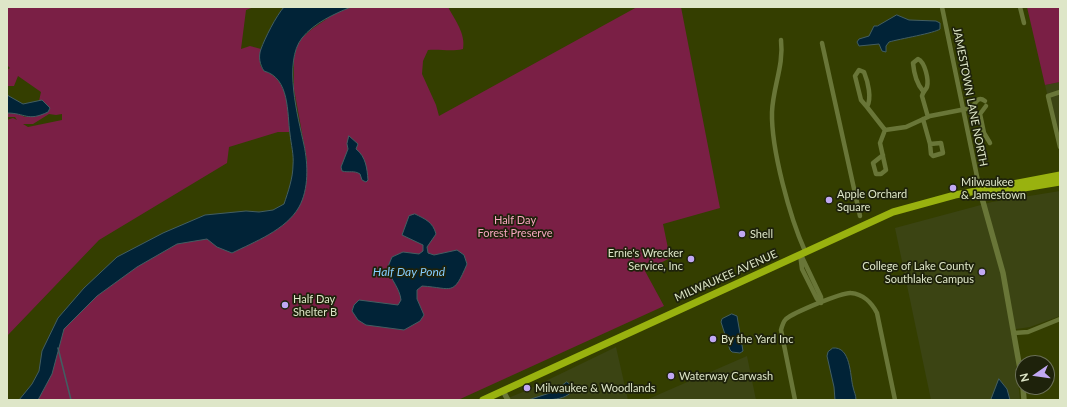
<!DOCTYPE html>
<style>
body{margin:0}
#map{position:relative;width:1067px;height:407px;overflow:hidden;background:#343e00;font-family:Lato,sans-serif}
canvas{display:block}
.frame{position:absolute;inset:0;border:8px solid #dee6c8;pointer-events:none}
.north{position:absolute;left:1015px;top:355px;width:40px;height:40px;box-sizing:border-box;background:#1e220b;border:1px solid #6b7057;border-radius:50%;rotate:257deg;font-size:11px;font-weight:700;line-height:16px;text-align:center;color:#dee6c8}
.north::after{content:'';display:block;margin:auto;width:14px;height:18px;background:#c1a8f3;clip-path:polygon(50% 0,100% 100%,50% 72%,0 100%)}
</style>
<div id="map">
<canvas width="1067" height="407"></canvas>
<div class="frame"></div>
<div class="north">N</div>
</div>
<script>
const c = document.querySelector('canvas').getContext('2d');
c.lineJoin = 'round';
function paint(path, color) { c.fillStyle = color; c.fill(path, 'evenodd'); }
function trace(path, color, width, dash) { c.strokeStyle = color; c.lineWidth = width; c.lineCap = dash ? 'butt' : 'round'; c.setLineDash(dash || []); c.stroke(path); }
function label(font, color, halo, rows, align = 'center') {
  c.font = font + ' Lato,sans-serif'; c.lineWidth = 3.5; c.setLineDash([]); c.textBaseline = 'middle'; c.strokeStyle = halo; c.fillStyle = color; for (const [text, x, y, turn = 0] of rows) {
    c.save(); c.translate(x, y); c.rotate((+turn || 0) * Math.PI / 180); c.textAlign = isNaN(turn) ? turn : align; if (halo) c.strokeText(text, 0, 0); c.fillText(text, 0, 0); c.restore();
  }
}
paint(new Path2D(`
 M 1060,82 L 1060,147 L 1045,85 Z
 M 1060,191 L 1060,316 L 1030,327 L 1010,330 L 1014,345 L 1020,400 L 931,400 L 895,228 L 992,202 Z
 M 616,347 L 628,400 L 503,400 L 523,392 Z
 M 747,356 L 756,400 L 646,400 Z`), '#3b4413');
paint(new Path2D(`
 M 7,7 L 254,7 L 246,10 L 241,49 L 250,46 L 261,49 L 260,65 L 264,71 C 287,77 291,112 289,132 L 278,132 L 229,147 L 227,163 L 99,240 L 7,336 L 7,120 L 13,118 L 17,120 L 15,117 L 7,117 L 7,113 L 16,113 L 25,117 L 49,108 L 42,100 L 39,101 L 41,92 L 18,76 L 14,86 L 7,86 L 7,70 L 10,68 L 7,65 ZM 49,114 L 56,115 L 62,114 L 62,120 L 28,127 L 23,124 L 33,124 Z
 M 351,7 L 448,7 C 455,20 466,34 463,49 C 451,52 441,49 428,50 L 423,61 L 422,74 L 436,105 L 439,116 L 637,7 L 681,7 L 720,208 L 663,224 L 670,258 L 645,271 L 664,306 L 458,400 L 26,400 L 31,393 L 55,328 L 160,246 L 276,218 L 298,195 L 307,160 L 294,89 L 294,58 L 297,46 L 302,38 L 312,29 L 334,14 Z
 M 1027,7 L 1060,7 L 1060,82 L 1045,85 Z`), '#7a1f45');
const water = new Path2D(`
 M 284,7 L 351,7 C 334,14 314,23 302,38 C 283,62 298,117 304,145 C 308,164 309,189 299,207 C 286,230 254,242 232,253 L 217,247 L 207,239 L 177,244 L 137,267 L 97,296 L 64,329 L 52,374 L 38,400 L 19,400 L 32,384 L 39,371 L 42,351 L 58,318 L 84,288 L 117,257 L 163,233 L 205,215 L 246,211 L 259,212 L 273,210 L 284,204 C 288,192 293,178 293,165 C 294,155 291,144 290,134 C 287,113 290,78 264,71 C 260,65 258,57 261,49 C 265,38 276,16 284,7 Z
 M 897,15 L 909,20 L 936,21 L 940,23 L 940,29 C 935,33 899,39 889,42 L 886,46 L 886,52 L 882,51 L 879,44 L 859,46 L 857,42 L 859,39 L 869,36 L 874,26 L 877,26 Z
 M 7,95 L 23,104 L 42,100 L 50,108 L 48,112 C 27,122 26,113 7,113 Z
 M 349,136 L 358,144 L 356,149 C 366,157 367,168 368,180 L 366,182 L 362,180 L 360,174 C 354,170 349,173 342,171 L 341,167 L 348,149 L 347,144 Z
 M 415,214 C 425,219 433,222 436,234 L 427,247 L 428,253 L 434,255 L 457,250 L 464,255 L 467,264 C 453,297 453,288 422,286 L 417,290 L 417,299 L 424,315 L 420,321 L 404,330 L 366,325 L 358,320 L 352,311 L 354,305 L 359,300 L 398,305 L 401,300 C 400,289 391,279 387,269 L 392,257 L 403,252 L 419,254 L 423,251 L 423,245 L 402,235 L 409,216 Z
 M 732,314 L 737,316 L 743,351 L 740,353 L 732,352 L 730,350 L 721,322 L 722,319 Z
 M 833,348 C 851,346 850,376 853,387 C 854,392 856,395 856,400 L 835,400 L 834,387 L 827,356 L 828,352 Z
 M 999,379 L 1007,389 L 1010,400 L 991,400 Z
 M 567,382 L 572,386 L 573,389 C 568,402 540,400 528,400 L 553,392 Z`);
paint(water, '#012337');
trace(water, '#435e62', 1);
trace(new Path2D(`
 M 58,348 L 71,400`), '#435e62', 1.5);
trace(new Path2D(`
 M 942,7 L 980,191
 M 1020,7 L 1024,23
 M 781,40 C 784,65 773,87 772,112 C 771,149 790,218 805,251
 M 822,43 L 860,216
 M 923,91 C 916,83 914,74 913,63 L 918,59 C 925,62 929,80 927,87 C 925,91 923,92 922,96 L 928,117
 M 1060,92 L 1048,96 L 1060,147
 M 986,106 L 980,114 L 984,133 L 990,143
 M 867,107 L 861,100 L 855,76 L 859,70 L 864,72 C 868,82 872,98 867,107 L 885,130
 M 923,119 L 930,144 L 941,143 L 943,153 L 933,156 L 931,154 L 930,144
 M 885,130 L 906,127 L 930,116 L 971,108 C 976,104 977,95 985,101
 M 883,155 L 873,163 L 876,174 L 881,174 L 886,170 L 880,143 L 885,130
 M 800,254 L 802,269 L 817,299 L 821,303
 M 802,257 L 821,297 L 821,303
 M 1014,333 L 1028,332 L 1060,319
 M 795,400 L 781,330 C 782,326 783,322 786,319 C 793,313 842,292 851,293 C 863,294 872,303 877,313 L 895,400`), '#697638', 4.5);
trace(new Path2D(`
 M 980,191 L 1003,273 L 1023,386
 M 1023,387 L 1024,400
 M 503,391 L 508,400`), '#697638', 5.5);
trace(new Path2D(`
 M 985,190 L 994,193 L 1060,182
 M 483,400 L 893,212 L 955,195 L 1060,175`), '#99b20f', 7);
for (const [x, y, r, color] of [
 [953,188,4,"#c1a8f3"],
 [829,200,4,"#c1a8f3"],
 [742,234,4,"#c1a8f3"],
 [691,259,4,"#c1a8f3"],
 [982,272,4,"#c1a8f3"],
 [285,305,4,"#c1a8f3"],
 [713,339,4,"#c1a8f3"],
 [671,376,4,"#c1a8f3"],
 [527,388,4,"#c1a8f3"]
]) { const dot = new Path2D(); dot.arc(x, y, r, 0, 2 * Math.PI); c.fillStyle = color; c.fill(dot); trace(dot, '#1e220b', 1.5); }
label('11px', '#dee6c8', '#1e220b', [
 ["JAMESTOWN LANE NORTH",970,97,79],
 ["MILWAUKEE AVENUE",726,276,-24]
]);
label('11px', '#dee6c8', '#1e220b', [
 ["Milwaukee",961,182],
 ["& Jamestown",961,195],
 ["Apple Orchard",837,194],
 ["Square",837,207],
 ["Shell",750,234],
 ["Ernie's Wrecker",683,253,"right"],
 ["Service, Inc",683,266,"right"],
 ["College of Lake County",974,266,"right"],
 ["Southlake Campus",974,279,"right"],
 ["Half Day",293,299],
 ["Shelter B",293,312],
 ["By the Yard Inc",721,339],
 ["Waterway Carwash",679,376],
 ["Milwaukee & Woodlands",535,388]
], 'left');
label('11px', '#f6a6bf', '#1e220b', [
 ["Half Day",515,220],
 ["Forest Preserve",515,233]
]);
label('italic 12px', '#85ccfd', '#1e220b', [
 ["Half Day Pond",409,272]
]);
</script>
